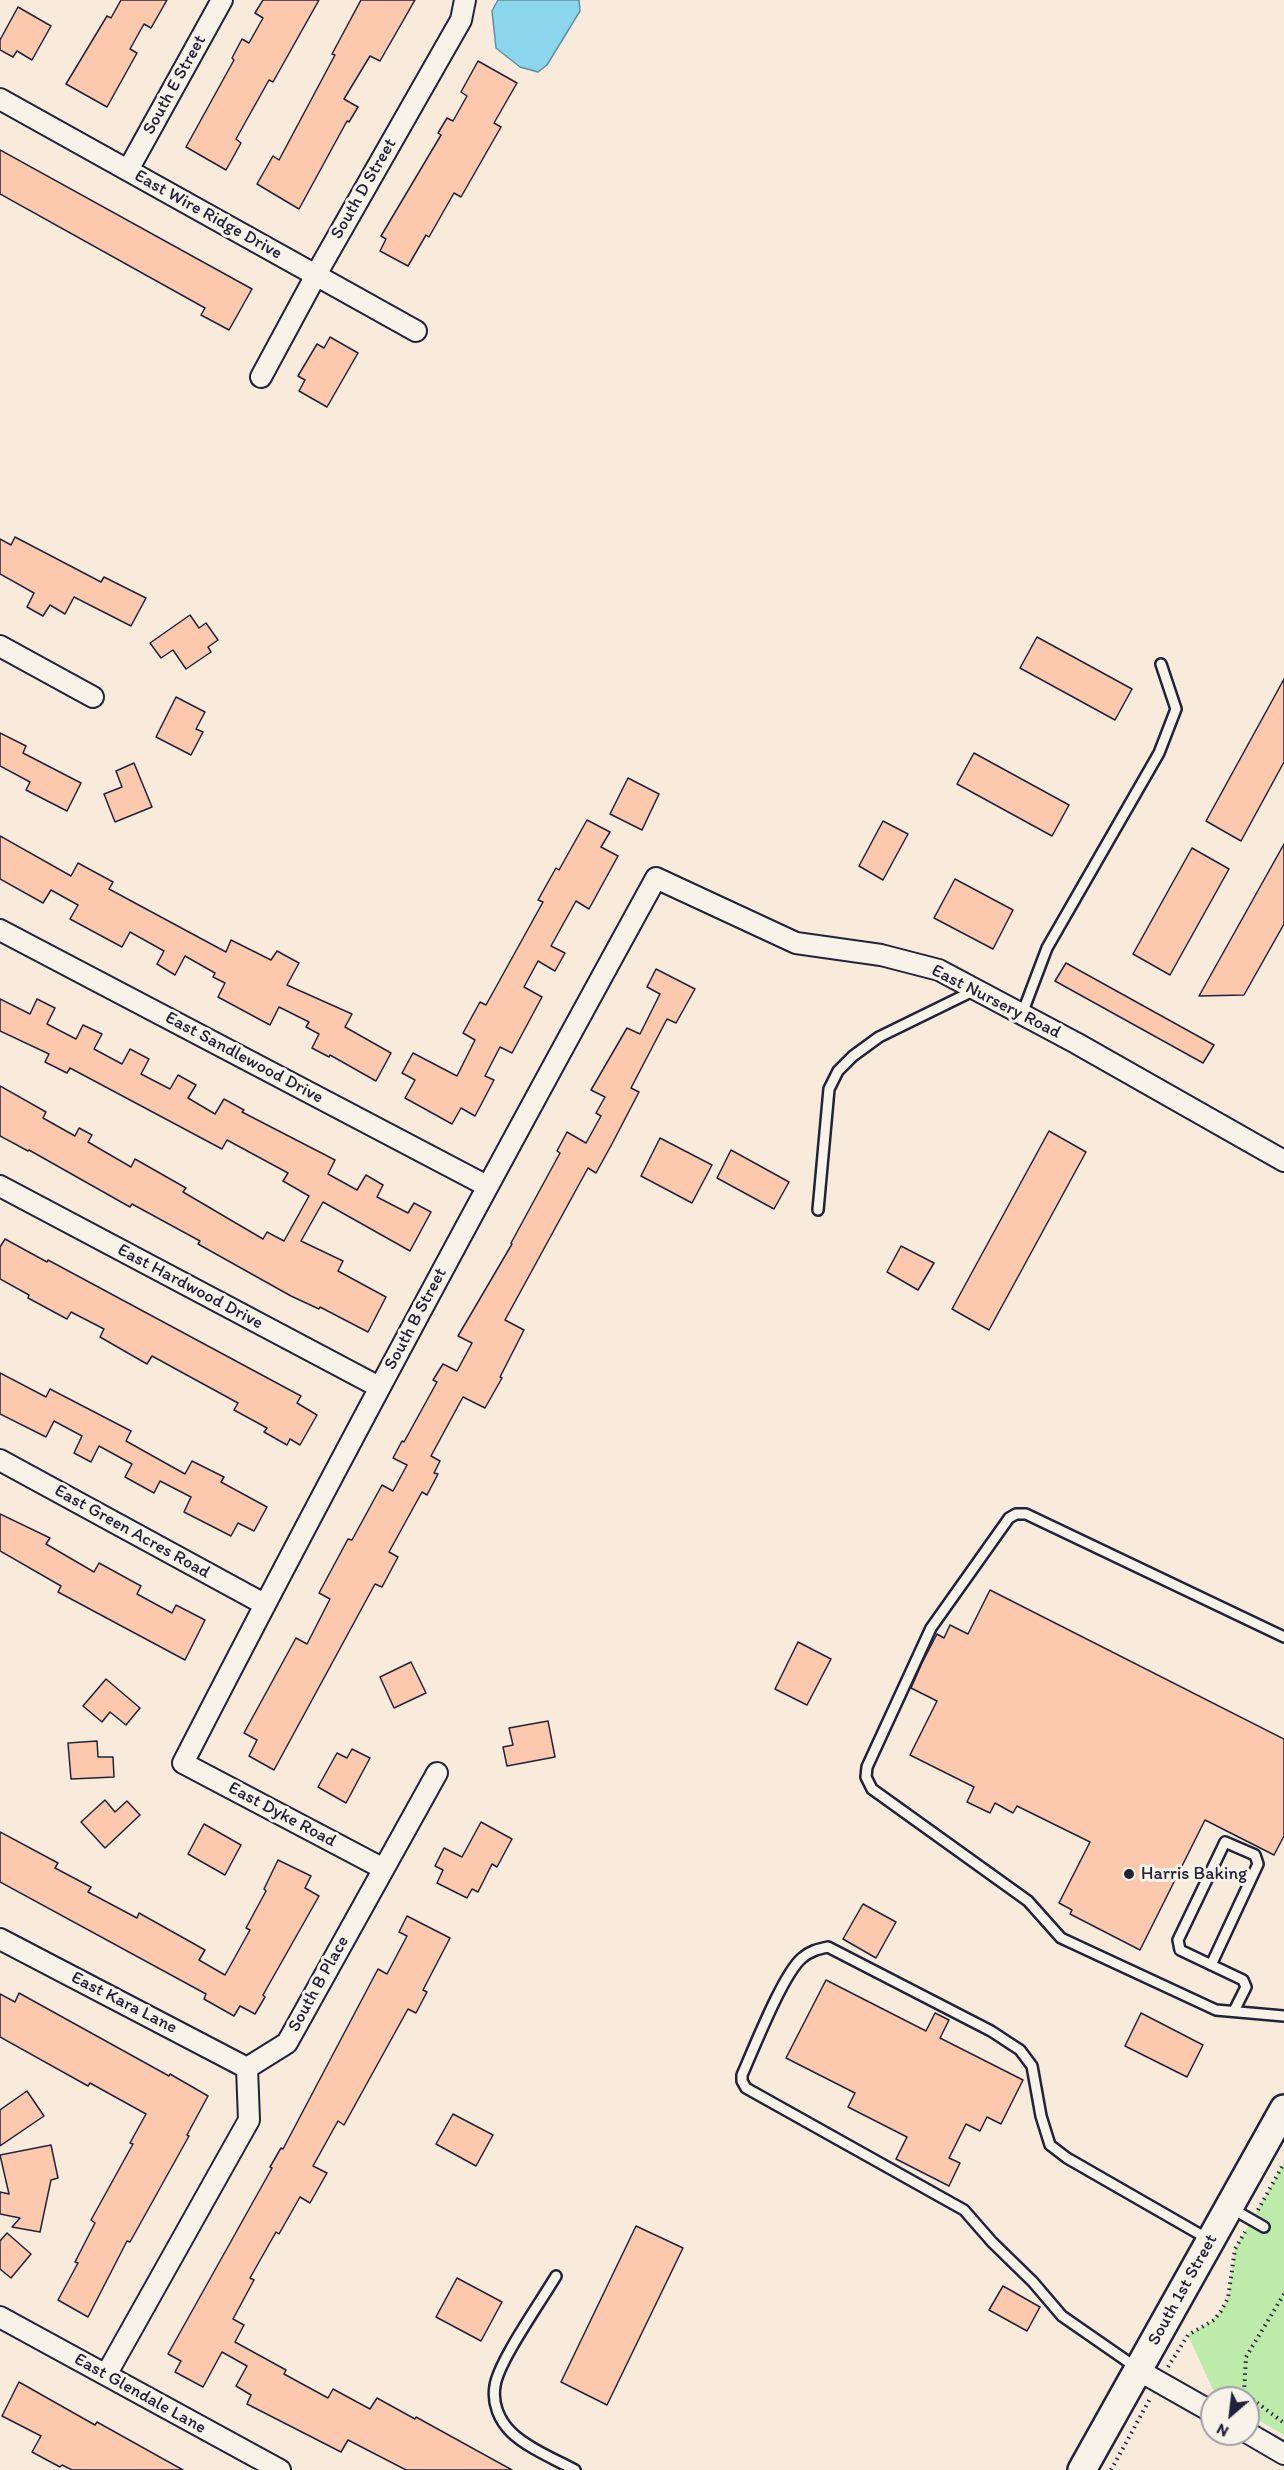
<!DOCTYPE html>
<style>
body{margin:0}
#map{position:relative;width:1284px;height:2470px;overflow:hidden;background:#f8ebdc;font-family:Itim,sans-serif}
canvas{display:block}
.north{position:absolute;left:1200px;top:2386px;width:60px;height:60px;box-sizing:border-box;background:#f7f3e8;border:2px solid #a29fa3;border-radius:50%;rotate:208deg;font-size:16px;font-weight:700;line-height:24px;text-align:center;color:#22223b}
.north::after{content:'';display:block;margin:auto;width:21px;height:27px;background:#22223b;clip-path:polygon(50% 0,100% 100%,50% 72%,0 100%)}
</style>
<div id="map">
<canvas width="1284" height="2470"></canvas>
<div class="north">N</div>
</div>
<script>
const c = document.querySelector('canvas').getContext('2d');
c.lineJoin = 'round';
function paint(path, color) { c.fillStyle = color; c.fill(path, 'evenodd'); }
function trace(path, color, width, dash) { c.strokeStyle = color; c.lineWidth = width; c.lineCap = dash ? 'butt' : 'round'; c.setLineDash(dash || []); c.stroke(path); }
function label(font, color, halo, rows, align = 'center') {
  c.font = font + ' Itim,sans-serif'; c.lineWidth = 6; c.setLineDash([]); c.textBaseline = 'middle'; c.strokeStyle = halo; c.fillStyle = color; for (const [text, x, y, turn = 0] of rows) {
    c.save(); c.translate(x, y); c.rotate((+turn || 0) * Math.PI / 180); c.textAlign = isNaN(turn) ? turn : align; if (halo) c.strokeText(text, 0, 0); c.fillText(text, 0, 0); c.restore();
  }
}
paint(new Path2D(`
 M 1284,2163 L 1284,2435 L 1248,2414 L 1248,2398 L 1222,2398 L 1215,2394 L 1188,2335 L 1213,2320 L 1221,2311 L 1228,2298 L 1235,2249 Z`), '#bcebaa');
const water = new Path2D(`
 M 498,0 L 579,0 L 580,11 L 547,65 L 538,72 L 520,67 L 496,48 L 492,11 Z`);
paint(water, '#8bd6ec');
trace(water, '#618ea5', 1.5);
const building = new Path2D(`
 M 121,0 L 167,0 L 151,28 L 144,24 L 130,49 L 137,53 L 107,107 L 66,84 L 107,16 L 111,18 Z
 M 263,0 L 319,0 L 273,82 L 269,80 L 236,139 L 241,143 L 226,170 L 186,147 L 234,60 L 232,58 L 242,39 L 249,43 L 263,18 L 255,13 Z
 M 361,0 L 415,0 L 380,61 L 370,56 L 344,99 L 358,107 L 349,122 L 347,121 L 299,209 L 257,184 L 273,156 L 279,160 L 335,55 L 332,54 Z
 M 18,7 L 51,26 L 32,60 L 17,51 L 13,57 L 0,50 L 0,40 Z
 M 478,61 L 517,83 L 494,123 L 501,127 L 461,197 L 454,193 L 429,237 L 426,235 L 408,266 L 380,251 L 386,239 L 381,236 L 441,135 L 438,133 L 447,118 L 453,121 L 467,96 L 461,92 Z
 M 0,150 L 252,289 L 229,330 L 201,315 L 205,308 L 0,194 Z
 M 330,337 L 358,353 L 327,407 L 299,391 L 305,380 L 298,376 L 317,344 L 324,348 Z
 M 15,537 L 101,582 L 104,577 L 146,598 L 131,626 L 74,597 L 65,614 L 50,605 L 43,616 L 27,607 L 34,593 L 0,574 L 0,539 L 11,545 Z
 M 190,615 L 199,628 L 206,623 L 218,640 L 208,647 L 211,652 L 186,669 L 173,650 L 161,658 L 150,643 Z
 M 1037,637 L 1132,689 L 1115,720 L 1020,668 Z
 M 1284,679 L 1284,762 L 1241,841 L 1206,821 Z
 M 176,697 L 205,712 L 196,729 L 203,732 L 191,755 L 156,737 Z
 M 0,733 L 26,746 L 23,753 L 81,783 L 67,811 L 26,790 L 30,782 L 0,766 Z
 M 974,753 L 1069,805 L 1052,836 L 957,784 Z
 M 134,763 L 152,807 L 115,822 L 104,794 L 122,787 L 116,771 Z
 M 628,778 L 659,794 L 642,830 L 610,814 Z
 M 587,820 L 610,832 L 601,847 L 618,856 L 589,909 L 576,901 L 551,946 L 565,953 L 555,971 L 538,961 L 524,987 L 542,997 L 512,1053 L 500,1047 L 485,1076 L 494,1080 L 475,1116 L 461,1108 L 452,1124 L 405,1098 L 415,1080 L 402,1073 L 413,1053 L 457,1076 L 475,1040 L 463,1033 L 480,1002 L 486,1005 L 543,902 L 538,900 L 556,868 L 559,870 Z
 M 883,821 L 908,834 L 883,880 L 859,866 Z
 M 0,836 L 71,876 L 78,863 L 113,882 L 109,889 L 226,952 L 231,940 L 271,960 L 277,951 L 299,963 L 287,985 L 352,1014 L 345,1027 L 391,1053 L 376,1081 L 330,1055 L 329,1057 L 312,1048 L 319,1034 L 306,1027 L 309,1022 L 279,1007 L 270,1025 L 218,997 L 225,983 L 213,977 L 215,973 L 185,956 L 175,975 L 157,964 L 164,951 L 130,932 L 122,947 L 70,919 L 78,905 L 51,890 L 43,903 L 0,879 Z
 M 1284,844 L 1284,924 L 1244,995 L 1199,996 Z
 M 1192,848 L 1229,869 L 1170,975 L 1133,954 Z
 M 955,879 L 1013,910 L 993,949 L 934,918 Z
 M 1066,963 L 1214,1045 L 1203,1063 L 1055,981 Z
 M 656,969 L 695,989 L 676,1023 L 667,1019 L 631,1088 L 639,1092 L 613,1142 L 596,1173 L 588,1168 L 505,1320 L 524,1330 L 500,1377 L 502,1378 L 485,1408 L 463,1397 L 431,1456 L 440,1461 L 434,1473 L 438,1474 L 427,1495 L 422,1492 L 389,1552 L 398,1557 L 382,1587 L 375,1584 L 274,1770 L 249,1756 L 257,1740 L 244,1733 L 296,1638 L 307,1644 L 330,1599 L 319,1593 L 348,1539 L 352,1540 L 382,1485 L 393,1491 L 407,1465 L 393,1458 L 402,1441 L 404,1442 L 437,1382 L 433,1380 L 443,1364 L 457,1371 L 472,1343 L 458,1336 L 512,1244 L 511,1243 L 560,1153 L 557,1151 L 567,1132 L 586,1143 L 601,1116 L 596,1113 L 605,1097 L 591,1090 L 627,1028 L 640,1034 L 660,994 L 647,987 Z
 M 0,999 L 30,1014 L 37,999 L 55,1008 L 47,1024 L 76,1039 L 83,1025 L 102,1034 L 94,1049 L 122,1064 L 130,1049 L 149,1059 L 141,1074 L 170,1089 L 178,1075 L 196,1085 L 188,1098 L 215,1114 L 224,1099 L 244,1110 L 242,1112 L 335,1160 L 328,1174 L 357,1190 L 366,1175 L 383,1185 L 377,1197 L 408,1213 L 414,1203 L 431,1212 L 410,1251 L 323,1202 L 301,1241 L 343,1261 L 338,1271 L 386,1297 L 368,1332 L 320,1307 L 319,1309 L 291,1296 L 198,1244 L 200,1241 L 132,1204 L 130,1207 L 29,1150 L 28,1151 L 0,1136 L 0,1086 L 46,1112 L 43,1118 L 75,1136 L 79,1128 L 92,1135 L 88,1142 L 131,1167 L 135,1159 L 186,1188 L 183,1192 L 263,1239 L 267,1232 L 284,1241 L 309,1196 L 283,1181 L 288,1173 L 227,1140 L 222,1149 L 70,1068 L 67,1073 L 45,1062 L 49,1054 L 0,1031 Z
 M 1049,1131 L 1086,1152 L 989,1330 L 952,1309 Z
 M 660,1138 L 712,1165 L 692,1203 L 641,1176 Z
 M 731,1150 L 789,1182 L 774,1209 L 717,1178 Z
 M 5,1239 L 47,1262 L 48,1260 L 301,1396 L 297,1403 L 317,1415 L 300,1445 L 290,1439 L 287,1445 L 264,1432 L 267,1428 L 234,1410 L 238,1403 L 152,1356 L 147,1364 L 100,1337 L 104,1329 L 71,1312 L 67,1319 L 28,1298 L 29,1295 L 0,1279 L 0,1247 Z
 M 901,1246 L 934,1263 L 918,1290 L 887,1272 Z
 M 0,1373 L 46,1397 L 50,1389 L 131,1431 L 126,1441 L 185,1474 L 192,1461 L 224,1477 L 221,1482 L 267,1507 L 254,1531 L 238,1523 L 231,1536 L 184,1512 L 191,1497 L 160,1481 L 154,1493 L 125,1477 L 132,1464 L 99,1446 L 91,1462 L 74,1453 L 82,1436 L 54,1421 L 46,1437 L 0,1414 Z
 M 0,1514 L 50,1538 L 46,1544 L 94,1572 L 99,1563 L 141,1586 L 137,1594 L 172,1613 L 176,1605 L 205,1620 L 185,1660 L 58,1592 L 61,1586 L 0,1551 Z
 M 990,1590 L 1284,1739 L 1284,1836 L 1274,1855 L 1205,1820 L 1140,1950 L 1070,1914 L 1072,1910 L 1059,1903 L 1090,1842 L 1017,1806 L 1013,1813 L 995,1803 L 990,1813 L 967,1802 L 974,1787 L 910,1755 L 937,1701 L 911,1688 L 922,1663 L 937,1634 L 944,1638 L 950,1625 L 968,1634 Z
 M 798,1642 L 831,1659 L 807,1705 L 775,1689 Z
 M 411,1662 L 426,1693 L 394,1708 L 380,1677 Z
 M 106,1679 L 140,1708 L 126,1725 L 110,1712 L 102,1722 L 83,1706 Z
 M 548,1721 L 555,1757 L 507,1766 L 503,1747 L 513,1745 L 509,1728 Z
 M 97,1741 L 98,1757 L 113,1757 L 114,1777 L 71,1779 L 68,1743 Z
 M 352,1749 L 370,1758 L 346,1803 L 318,1787 L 337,1753 L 347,1758 Z
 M 105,1800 L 115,1812 L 127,1801 L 140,1815 L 105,1848 L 81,1822 Z
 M 481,1822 L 512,1839 L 497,1867 L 492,1864 L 478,1892 L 472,1889 L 467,1898 L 437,1883 L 443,1870 L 435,1866 L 444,1848 L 462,1857 Z
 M 204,1824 L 241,1845 L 225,1875 L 188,1854 Z
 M 0,1832 L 58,1863 L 55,1868 L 91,1887 L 88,1892 L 137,1918 L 139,1913 L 205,1950 L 199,1960 L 225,1975 L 250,1930 L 246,1928 L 266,1891 L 264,1889 L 278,1860 L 311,1876 L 305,1888 L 319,1896 L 263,1995 L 265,1997 L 255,2014 L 240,2006 L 234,2016 L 204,1999 L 206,1994 L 0,1882 Z
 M 863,1904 L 896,1922 L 876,1958 L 843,1939 Z
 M 407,1916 L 450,1938 L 423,1990 L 427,1992 L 416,2013 L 408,2009 L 344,2125 L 338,2121 L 313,2166 L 327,2173 L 310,2203 L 300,2197 L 279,2234 L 276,2232 L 250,2278 L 254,2280 L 233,2319 L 244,2325 L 235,2342 L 286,2370 L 284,2374 L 328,2398 L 333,2389 L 370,2409 L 377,2398 L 415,2419 L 416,2417 L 512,2470 L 406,2470 L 348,2440 L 341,2452 L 247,2404 L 251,2395 L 236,2386 L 247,2366 L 222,2352 L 203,2387 L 175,2372 L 181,2361 L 168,2354 L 272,2168 L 270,2167 L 281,2148 L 283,2149 L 378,1969 L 387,1974 L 407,1936 L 399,1932 Z
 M 826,1980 L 926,2031 L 935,2013 L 949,2020 L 940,2038 L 1023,2080 L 1001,2124 L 987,2117 L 980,2131 L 966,2124 L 949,2158 L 960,2163 L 949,2186 L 896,2159 L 907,2137 L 848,2107 L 855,2093 L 786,2058 Z
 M 19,1993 L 169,2076 L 170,2074 L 208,2096 L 187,2135 L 189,2136 L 130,2242 L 127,2241 L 88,2317 L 58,2300 L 78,2263 L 75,2262 L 95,2223 L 91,2220 L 133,2144 L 130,2143 L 146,2114 L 90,2083 L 88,2086 L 0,2037 L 0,1994 L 15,2002 Z
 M 1141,2013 L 1203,2045 L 1187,2077 L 1125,2046 Z
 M 27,2091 L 44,2116 L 0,2146 L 0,2110 Z
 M 453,2114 L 493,2135 L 476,2166 L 436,2144 Z
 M 51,2145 L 58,2178 L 51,2180 L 40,2232 L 12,2227 L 20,2218 L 0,2214 L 0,2192 L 9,2194 L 0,2155 Z
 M 636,2226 L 683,2248 L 607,2405 L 561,2382 Z
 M 7,2233 L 31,2254 L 11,2278 L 0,2269 L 0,2241 Z
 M 457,2278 L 502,2302 L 481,2341 L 436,2317 Z
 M 1003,2286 L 1040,2307 L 1027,2331 L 989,2310 Z
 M 19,2382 L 95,2425 L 97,2422 L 183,2470 L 72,2470 L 62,2465 L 60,2467 L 32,2452 L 41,2436 L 2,2416 Z`);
paint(building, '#fdc9ae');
trace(building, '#22223b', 1.5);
const lane = new Path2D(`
 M 1022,1014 L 1047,948 L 1159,753 L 1176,709 L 1161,664
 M 818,1210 L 829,1089 L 838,1071 L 853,1056 L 879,1037 L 975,990
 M 1284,1637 L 1026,1514 L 1016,1514 L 1009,1518 L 931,1628 L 867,1767 L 866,1777 L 872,1789 L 1028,1901 L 1061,1938 L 1216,2010 L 1284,2016
 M 1211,1965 L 1258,1864 L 1255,1855 L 1225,1842 L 1178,1940 L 1180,1950 L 1243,1980 L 1246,1987 L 1234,2011
 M 1231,2208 L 1264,2227
 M 556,2276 C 542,2300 498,2362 495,2386 C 492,2403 499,2420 511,2432 C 526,2447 556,2460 575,2470
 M 1137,2368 L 1062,2316 L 1033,2282 L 992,2242 L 964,2210 L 746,2088 L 742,2081 L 742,2075 C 754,2048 783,1974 802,1958 C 810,1951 818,1949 828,1947 L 991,2031 L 1020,2050 L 1032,2066 L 1041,2116 L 1050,2145 L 1067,2158 L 1208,2239`);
const street = new Path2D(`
 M 0,99 L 416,331
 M 128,170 L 222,0
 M 261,377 L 322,264 L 461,20 L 465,0
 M 0,646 L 93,697
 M 0,930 L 487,1186
 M 0,1186 L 379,1387
 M 0,1460 L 264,1604
 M 382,1868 L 183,1763 C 336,1465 495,1171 656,878 L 796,943 L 881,955 L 939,970 L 1076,1043 L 1284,1161
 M 0,1939 L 247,2068
 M 0,2317 L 280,2470
 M 1138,2370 L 1212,2412
 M 106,2375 L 249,2120 L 247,2068 L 287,2043 L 437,1773
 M 1248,2433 L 1284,2454`);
const secondary = new Path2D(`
 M 1082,2470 L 1284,2109`);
trace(lane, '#22223b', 14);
trace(street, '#22223b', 24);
trace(secondary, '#22223b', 32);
trace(new Path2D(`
 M 1258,2210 L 1284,2163
 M 1284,2294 L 1246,2357 L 1244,2393 L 1284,2423
 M 1168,2367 L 1188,2335 L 1214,2320 L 1221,2311 L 1228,2298 L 1235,2249 L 1245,2232
 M 1111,2470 L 1151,2397`), '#22223b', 4, [1.5, 4.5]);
trace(lane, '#f7f3e8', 9);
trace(street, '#f7f3e8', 20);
trace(secondary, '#f7f3e8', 27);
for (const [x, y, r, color] of [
 [1129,1874,6,"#22223b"]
]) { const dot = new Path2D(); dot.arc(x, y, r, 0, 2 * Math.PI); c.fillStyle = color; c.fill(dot); trace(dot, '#f7f3e8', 2); }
label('18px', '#22223b', '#f7f3e8', [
 ["South E Street",175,85,-61],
 ["South D Street",364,189,-60],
 ["East Wire Ridge Drive",208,215,29],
 ["East Nursery Road",996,1002,27],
 ["East Sandlewood Drive",244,1058,28],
 ["East Hardwood Drive",190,1287,28],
 ["South B Street",416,1319,-62],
 ["East Green Acres Road",132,1532,29],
 ["East Dyke Road",282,1815,28],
 ["South B Place",319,1984,-61],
 ["East Kara Lane",124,2003,27],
 ["South 1st Street",1183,2290,-61],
 ["East Glendale Lane",140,2394,29]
]);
label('18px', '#22223b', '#f7f3e8', [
 ["Harris Baking",1141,1874]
], 'left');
</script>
